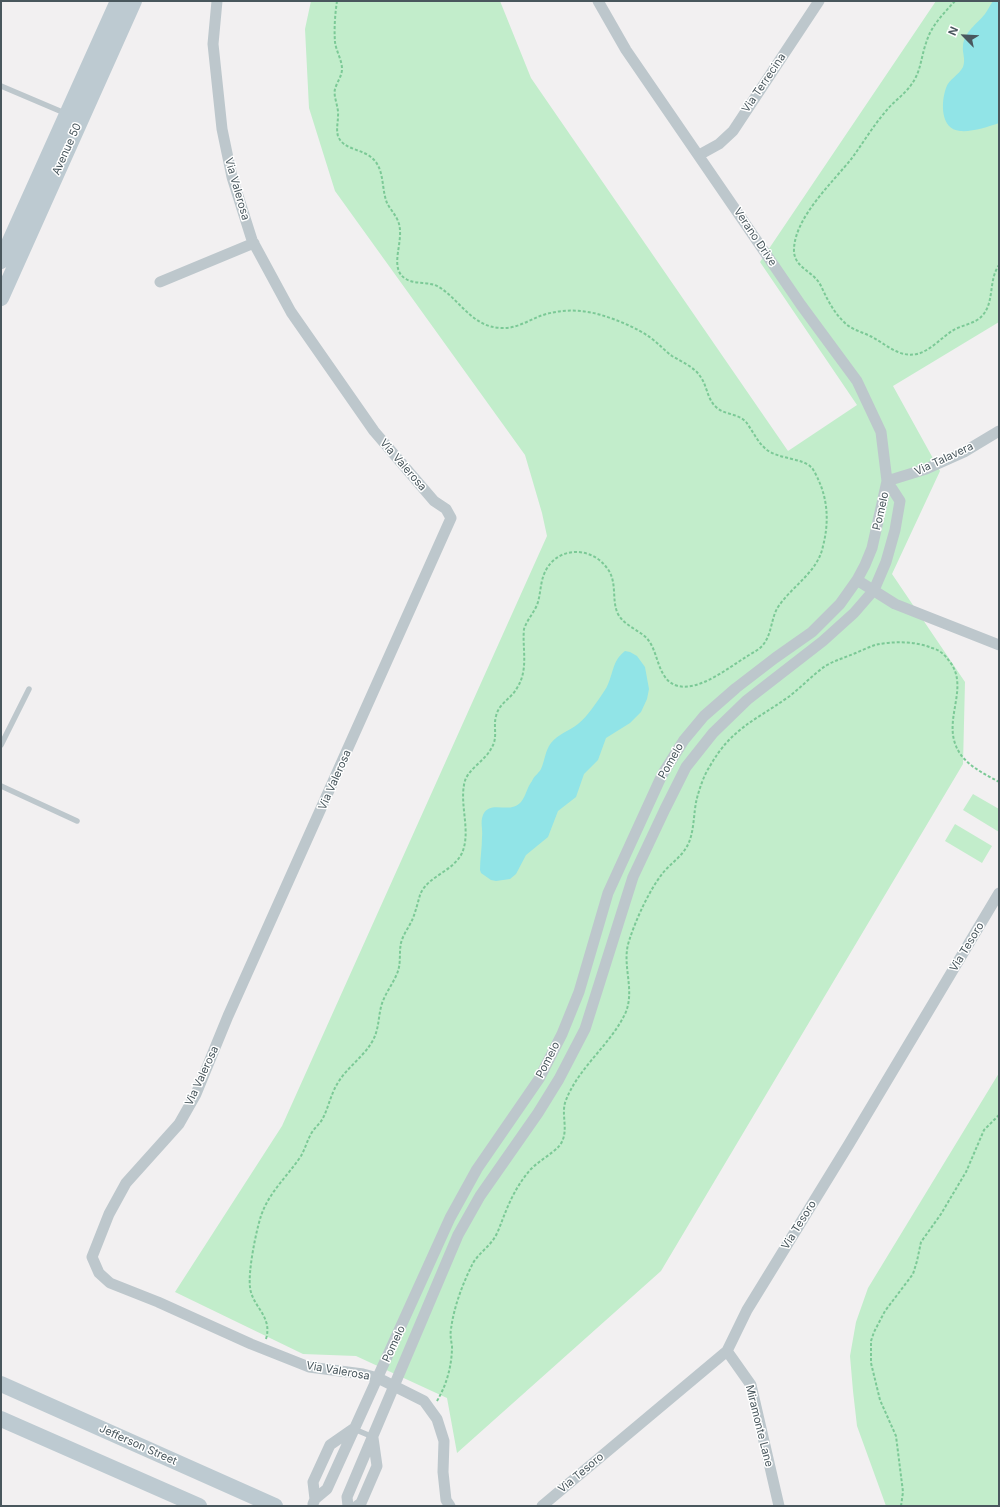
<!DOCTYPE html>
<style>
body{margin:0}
#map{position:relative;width:1000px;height:1507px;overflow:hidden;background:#f2f0f1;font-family:Inter,sans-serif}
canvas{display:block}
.frame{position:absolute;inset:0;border:2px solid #49575d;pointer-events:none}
.north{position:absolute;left:944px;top:16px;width:40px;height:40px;-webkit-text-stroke:3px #fff;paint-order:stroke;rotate:294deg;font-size:11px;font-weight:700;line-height:16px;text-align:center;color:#49575d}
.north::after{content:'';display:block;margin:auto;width:14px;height:18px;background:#49575d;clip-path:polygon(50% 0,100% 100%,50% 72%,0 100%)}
</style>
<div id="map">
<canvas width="1000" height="1507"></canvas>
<div class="frame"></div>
<div class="north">N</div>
</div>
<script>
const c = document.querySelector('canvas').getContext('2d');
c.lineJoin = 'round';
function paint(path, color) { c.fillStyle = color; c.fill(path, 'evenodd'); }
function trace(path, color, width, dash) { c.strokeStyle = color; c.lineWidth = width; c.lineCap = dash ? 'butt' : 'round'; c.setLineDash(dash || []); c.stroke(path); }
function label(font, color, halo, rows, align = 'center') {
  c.font = font + ' Inter,sans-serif'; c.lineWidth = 3; c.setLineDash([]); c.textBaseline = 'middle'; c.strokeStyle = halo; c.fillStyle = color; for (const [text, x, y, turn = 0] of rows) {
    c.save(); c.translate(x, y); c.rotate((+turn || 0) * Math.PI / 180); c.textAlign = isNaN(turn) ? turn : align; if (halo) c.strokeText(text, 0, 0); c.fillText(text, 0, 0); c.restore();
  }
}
paint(new Path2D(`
 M 311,1 L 500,1 L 531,78 L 788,451 L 857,405 L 760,262 L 936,1 L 999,1 L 999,322 L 893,386 L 940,471 L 892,574 L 965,682 L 963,764 L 661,1271 L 457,1453 L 447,1398 L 356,1356 L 303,1354 L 175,1292 L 282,1126 L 547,536 L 542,513 L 525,455 L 335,191 L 309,108 L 305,29 Z
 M 973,794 L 999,809 L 999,832 L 963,810 Z
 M 955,824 L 992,846 L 982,863 L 945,841 Z
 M 999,1073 L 999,1506 L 886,1506 L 857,1426 L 853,1391 L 850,1356 L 856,1322 L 868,1288 Z`), '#c2edcb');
paint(new Path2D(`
 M 993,1 L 999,1 L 999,123 C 987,127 973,132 960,131 C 940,129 941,102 946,88 C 949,79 959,75 963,67 C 966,59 962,53 963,46 C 964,32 977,24 985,14 C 988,10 990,5 993,1 Z
 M 625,651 L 630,652 L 637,656 L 645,667 L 649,689 L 647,699 L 641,712 L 630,723 L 606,738 L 598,760 L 584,774 L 576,797 L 558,811 L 548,837 L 526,855 L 516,874 L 510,879 L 496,881 L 491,880 L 481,873 L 480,870 C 480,859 482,848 482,837 C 483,829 480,822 483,815 C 490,799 510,815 521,802 C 526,796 527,787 532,781 C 534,776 539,773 541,769 C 545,760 545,751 551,743 C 558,734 569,731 578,724 C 588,716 596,703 603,693 C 614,679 610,662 625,651 Z`), '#91e4e7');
trace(new Path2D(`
 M 955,1 C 943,14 931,26 926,43 C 921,57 921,72 911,85 C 904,95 893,102 886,111 C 873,126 863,143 852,158 C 833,182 795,217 794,249 C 793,268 814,271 821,286 C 828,301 834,313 846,324 C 853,330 862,332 870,336 C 885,343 898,358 917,354 C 930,351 941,338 952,331 C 961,325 975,324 982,316 C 995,302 988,281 999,265
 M 266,1339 C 273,1316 252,1307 250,1287 C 248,1271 256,1231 261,1216 C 269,1192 287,1177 301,1156 C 305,1149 307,1141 311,1134 C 314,1128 320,1124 323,1118 C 329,1106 331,1093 339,1081 C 348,1067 363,1057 372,1042 C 379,1030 378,1019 381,1007 C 384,994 394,983 398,971 C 401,962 399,952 401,943 C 403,934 410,926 413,918 C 416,910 418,902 420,895 C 427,876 453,872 462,853 C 471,832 460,807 464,785 C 466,769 485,762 492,747 C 498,737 493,727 496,716 C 499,703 511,699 517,688 C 529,669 522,649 524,629 C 527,620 533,614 537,605 C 541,594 540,582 545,572 C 557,546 591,546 607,568 C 618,582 611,600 618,614 C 625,627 641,630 649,641 C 659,655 658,681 678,686 C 700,691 728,668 746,657 C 752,653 759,650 763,645 C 772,634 771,618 778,607 C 792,586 818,572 823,546 C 829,523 828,500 818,479 C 817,477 813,468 811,467 C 802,458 779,459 767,450 C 757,442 753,431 746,422 C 738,413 724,415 716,407 C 707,399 707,385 700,376 C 694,367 682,362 672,356 C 665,351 659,344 651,338 C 637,328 618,320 601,315 C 581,309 560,309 540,316 C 528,321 515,329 501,328 C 472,327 460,300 439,287 C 429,281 416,285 406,279 C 387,268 406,240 398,221 C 395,214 390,209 387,203 C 381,188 385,169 372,158 C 363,149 343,150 338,136 C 336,129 338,123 338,116 C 339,107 333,97 335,89 C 337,82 342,76 342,69 C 342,60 336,51 335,42 C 334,29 335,14 337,1
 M 437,1401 C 447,1384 452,1365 452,1346 C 451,1340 450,1335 451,1329 C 454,1306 463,1283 473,1263 C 479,1253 489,1247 495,1237 C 498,1232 500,1226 502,1221 C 508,1205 515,1189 526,1175 C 535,1162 552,1155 560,1145 C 570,1131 560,1114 566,1100 C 579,1067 610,1045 625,1014 C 636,990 621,965 629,941 C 636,919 649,891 662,874 C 669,865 680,858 686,848 C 695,834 693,813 697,798 C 700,787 704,775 710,766 C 731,729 754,721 787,698 C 801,688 813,674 827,665 C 834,661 841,659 848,656 C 857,653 866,648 875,645 C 892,641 916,641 932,648 C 940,650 945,655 950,662 C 969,687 944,718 956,746 C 963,764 983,773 999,782
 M 901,1506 L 903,1492 L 896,1436 L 880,1400 L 871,1363 L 871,1341 L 874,1332 L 885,1311 L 913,1274 L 917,1261 L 921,1242 L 941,1214 L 957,1187 L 966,1172 L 984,1130 L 999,1115`), '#7bc996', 2, [3, 2]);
trace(new Path2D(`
 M 1,86 L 67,114
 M 1,745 L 29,689
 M 1,786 L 77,821
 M 354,1429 L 373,1437`), '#bdc7cc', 5.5);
trace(new Path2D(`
 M 217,1 L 213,44 L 222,129 L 232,177 L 252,240 L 291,312 L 374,431 L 434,501 L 446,509 L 451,518 L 228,1016 L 196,1094 L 179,1124 L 126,1183 L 109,1214 L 92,1257 L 99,1273 L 110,1283 L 158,1302 L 251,1344 L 309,1367 L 363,1374 L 378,1378 L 424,1401 L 437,1419 L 444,1441 L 443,1472 L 446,1500 L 450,1506
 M 699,155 L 719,144 L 733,131 L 819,1
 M 160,282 L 254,243
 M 887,481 L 926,469 L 964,452 L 999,431
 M 857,580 L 895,604 L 999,645
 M 727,1351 L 751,1385 L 779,1506
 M 315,1499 L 327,1489 L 450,1218 L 477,1169 L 539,1079 L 562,1034 L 579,992 L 608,893 L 662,775 L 684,740 L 704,716 L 736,688 L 775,658 L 812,632 L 840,604 L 857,580 L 865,565 L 872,548 L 887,481 L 881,432 L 857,381 L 801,305 L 626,50 L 598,1
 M 313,1504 L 315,1499 L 313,1482 L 330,1445 L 353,1429
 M 348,1506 L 347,1497 L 458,1235 L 480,1196 L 538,1113 L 559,1079 L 585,1029 L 633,877 L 665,809 L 686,767 L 713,733 L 747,700 L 823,641 L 854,613 L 874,590 L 886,562 L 895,530 L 900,501 L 887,481
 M 357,1506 L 361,1503 L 377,1466 L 373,1438
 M 542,1506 L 727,1351 L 747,1310 L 849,1144 L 999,893`), '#bdc7cc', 11);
trace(new Path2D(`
 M 1,261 L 118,1
 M 1,298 L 134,1
 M 1,1384 L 275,1506
 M 1,1419 L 199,1506`), '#bdcad1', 16);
label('11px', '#49575d', '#fff', [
 ["Via Terrecina",764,83,-56],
 ["Avenue 50",67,149,-66],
 ["Via Valerosa",237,189,74],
 ["Verano Drive",755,237,56],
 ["Via Talavera",944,459,-25],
 ["Via Valerosa",403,465,49],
 ["Pomelo",881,511,-77],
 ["Pomelo",671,761,-60],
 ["Via Valerosa",335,780,-66],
 ["Via Tesoro",967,947,-59],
 ["Pomelo",548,1060,-63],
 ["Via Valerosa",202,1076,-65],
 ["Via Tesoro",799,1225,-58],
 ["Pomelo",394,1344,-65],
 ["Via Valerosa",338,1371,10],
 ["Miramonte Lane",759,1426,76],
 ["Jefferson Street",138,1445,24],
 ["Via Tesoro",581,1473,-40]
]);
</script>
